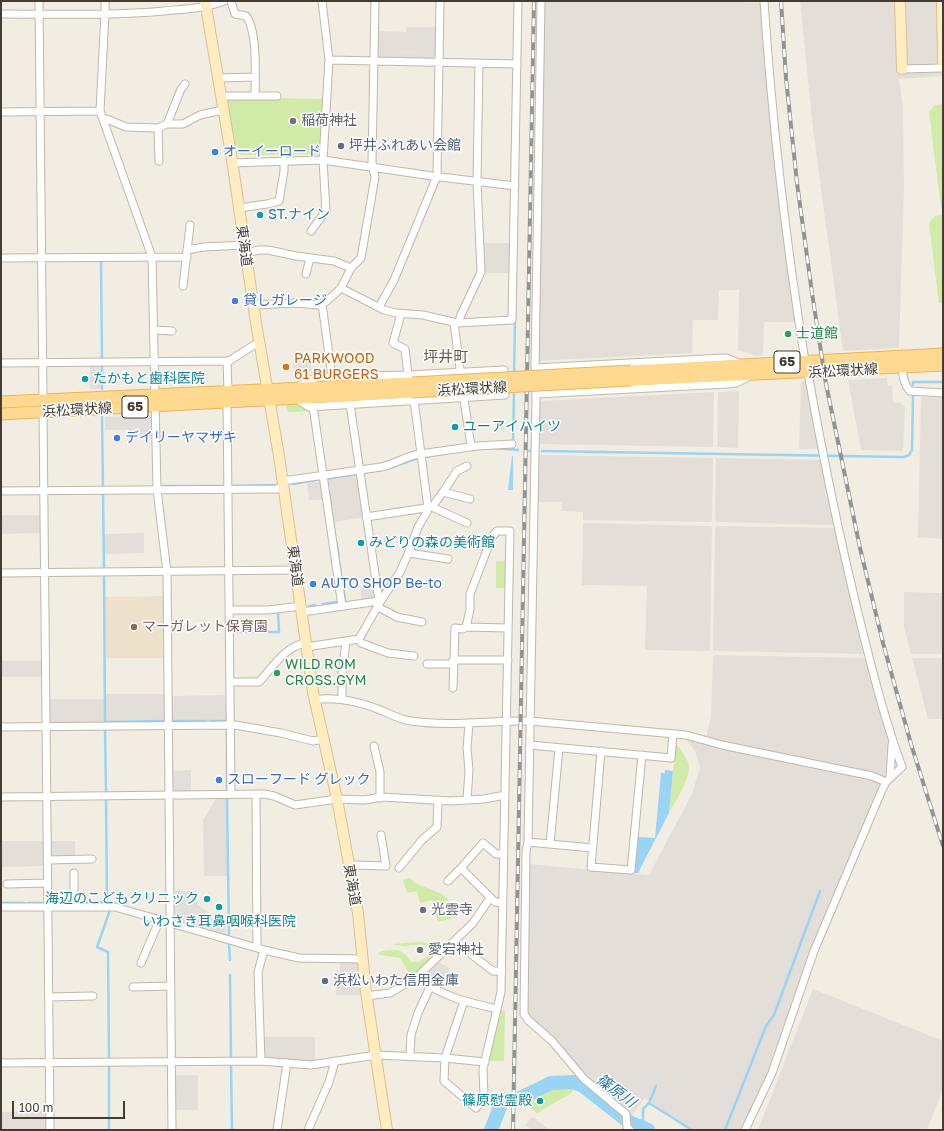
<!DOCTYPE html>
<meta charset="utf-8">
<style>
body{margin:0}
#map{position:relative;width:944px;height:1131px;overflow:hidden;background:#f2ede2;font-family:"Golos Text",sans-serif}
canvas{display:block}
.frame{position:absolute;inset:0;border:2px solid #443c33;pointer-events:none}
.scale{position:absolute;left:12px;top:1101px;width:113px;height:18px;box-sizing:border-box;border:2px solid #443c33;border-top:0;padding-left:5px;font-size:12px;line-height:14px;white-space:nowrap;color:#443c33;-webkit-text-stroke:3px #fff;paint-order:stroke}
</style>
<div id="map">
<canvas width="944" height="1131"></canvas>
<div class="frame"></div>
<div class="scale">100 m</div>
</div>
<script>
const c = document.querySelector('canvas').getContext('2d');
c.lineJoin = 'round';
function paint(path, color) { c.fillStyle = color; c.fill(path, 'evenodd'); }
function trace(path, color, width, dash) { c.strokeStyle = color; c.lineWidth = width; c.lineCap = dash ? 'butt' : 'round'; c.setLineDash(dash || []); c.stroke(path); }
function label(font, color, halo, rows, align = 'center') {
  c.font = font + ' "Golos Text","Noto Sans JP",sans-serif'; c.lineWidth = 3; c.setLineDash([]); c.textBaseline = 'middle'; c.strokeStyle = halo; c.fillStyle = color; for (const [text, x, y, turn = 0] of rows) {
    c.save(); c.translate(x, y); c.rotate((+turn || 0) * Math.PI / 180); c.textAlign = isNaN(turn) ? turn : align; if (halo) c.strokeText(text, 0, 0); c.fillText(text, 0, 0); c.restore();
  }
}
paint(new Path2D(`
 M 543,1 L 745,1 L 745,3 L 762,3 L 797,322 L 764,322 L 763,355 L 757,356 L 738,350 L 739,290 L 719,290 L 718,320 L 693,320 L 692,353 L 536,361 L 538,324 L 540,317 L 538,299 Z
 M 800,1 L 943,1 L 943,76 L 899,79 L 903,108 L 904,188 L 899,348 L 843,351 L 813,129 Z
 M 406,27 L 436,27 L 436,37 L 425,37 L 425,52 L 389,51 L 389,58 L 379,58 L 376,56 L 377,31 L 406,32 Z
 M 482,243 L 512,243 L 511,273 L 483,273 Z
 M 887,378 L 888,386 L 892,386 L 893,402 L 900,403 L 905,407 L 903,451 L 861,450 L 848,380 Z
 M 801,381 L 807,381 L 820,449 L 799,449 Z
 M 739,391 L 738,448 L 717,447 L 718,392 Z
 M 714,392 L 713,447 L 538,444 L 539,401 Z
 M 921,397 L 943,398 L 943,539 L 918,537 Z
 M 538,455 L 713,458 L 712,521 L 710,522 L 583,520 L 583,512 L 562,511 L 562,502 L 537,502 Z
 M 716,458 L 822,460 L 835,525 L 717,522 L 715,521 Z
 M 358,476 L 364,517 L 335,522 L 328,480 Z
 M 1,515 L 42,515 L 42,533 L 1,534 Z
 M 583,523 L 710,526 L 712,527 L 710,650 L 708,651 L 645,650 L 647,586 L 582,585 Z
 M 717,526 L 836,528 L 866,654 L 715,651 L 713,650 L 715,528 Z
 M 144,533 L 144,553 L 104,554 L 104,534 Z
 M 904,592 L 943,593 L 943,654 L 911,654 L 904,627 Z
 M 715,655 L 867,658 L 890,743 L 888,776 L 886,777 L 706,738 L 711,717 L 713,657 Z
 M 912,658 L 943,658 L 943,719 L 928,719 Z
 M 1,661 L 43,661 L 43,677 L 1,677 Z
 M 106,694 L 164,694 L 165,720 L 106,721 Z
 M 225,695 L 226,720 L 171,720 L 171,696 Z
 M 48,699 L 105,699 L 105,724 L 48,724 Z
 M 684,737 L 871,778 L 882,782 L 769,1072 L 742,1130 L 694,1130 L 668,1114 L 645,1098 L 632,1115 L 596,1087 L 530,1018 L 526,1010 L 528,864 L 649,875 L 692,794 L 700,767 L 695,751 Z
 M 217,797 L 227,797 L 228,876 L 204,876 L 203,820 Z
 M 1,841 L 45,841 L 45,866 L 1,867 Z
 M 49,841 L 75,841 L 75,857 L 50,857 Z
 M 813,989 L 943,1041 L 943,1089 L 927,1130 L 758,1130 Z
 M 263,1037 L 315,1037 L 315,1062 L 265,1058 L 263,1056 Z
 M 175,1075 L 198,1075 L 198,1110 L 175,1110 Z
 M 47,1111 L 48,1130 L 1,1130 L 1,1112 Z
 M 534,1117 L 549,1130 L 532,1130 L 525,1125 L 531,1118 Z`), '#e4ded8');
paint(new Path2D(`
 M 164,596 L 164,658 L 105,658 L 105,597 Z`), '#ede1cb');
paint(new Path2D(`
 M 231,97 L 322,99 L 323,101 L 321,150 L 320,154 L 242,155 L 238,154 L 235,149 L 227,102 Z
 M 943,104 L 943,207 L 941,208 L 929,112 L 935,105 Z
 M 943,215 L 943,303 L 939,303 L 929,223 L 935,216 Z
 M 298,404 L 311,411 L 289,412 L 287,411 L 286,405 Z
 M 496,561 L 506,561 L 506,588 L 496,588 Z
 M 676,743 C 680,750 689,759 689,768 C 689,779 675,803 669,813 Z
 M 410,878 L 415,883 L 442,894 L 457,908 L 454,918 L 438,922 L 432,900 L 420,903 L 417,891 L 407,893 L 403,880 Z
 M 419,942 C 425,942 436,946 439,952 L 414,976 L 410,974 L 400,958 L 380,955 L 378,954 L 380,952 C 385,950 397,949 402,952 C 406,954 409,959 411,962 L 419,962 L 429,955 L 429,946 C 417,942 404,949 393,944 Z
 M 501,1010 L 505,1011 L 504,1061 L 489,1061 Z
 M 556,1085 L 578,1085 L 570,1094 L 537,1113 L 531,1109 L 529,1097 L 547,1087 Z`), '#d0eaa8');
paint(new Path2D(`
 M 425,36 L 436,37 L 436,55 L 432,59 L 389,58 L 389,51 L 425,52 Z
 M 310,361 L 312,371 L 294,371 L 293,362 Z
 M 100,364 L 101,389 L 90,389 L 90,365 Z
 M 153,415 L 153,436 L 129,436 L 129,430 L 105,430 L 105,417 Z
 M 322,481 L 324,500 L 309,500 L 307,483 Z
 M 374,586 L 376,597 L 374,599 L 362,601 L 360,588 Z
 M 191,770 L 191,793 L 172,793 L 172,771 Z
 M 173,891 L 196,891 L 197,904 L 207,911 L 214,921 L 226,921 L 226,936 L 175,920 L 173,918 Z
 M 435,961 L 450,968 L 441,990 L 420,977 Z
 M 340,962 L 356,962 L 358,964 L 361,995 L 338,995 L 336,994 L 337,972 L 340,972 Z`), '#e2dfdb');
paint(new Path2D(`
 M 512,456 L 513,456 L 513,490 L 508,490 Z
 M 665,770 L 673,771 L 669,813 L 638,873 L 635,873 L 638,837 L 655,838 L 661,773 L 665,773 Z
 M 487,1094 L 504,1094 L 504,1095 L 502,1095 L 498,1099 L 494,1107 L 485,1101 Z`), '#9ad4f4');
trace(new Path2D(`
 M 101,261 L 102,360
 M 102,364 L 102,389
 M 514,375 L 515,322
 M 913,385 L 913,382 L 943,382
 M 102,417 L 103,488
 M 492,448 L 518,450
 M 513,450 L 514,390
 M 529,451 L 531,451
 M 542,451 L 904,457 L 909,455 L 912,450 L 913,396
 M 424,457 L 443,454
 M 362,473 L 387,469 L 418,458
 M 326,479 L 358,474
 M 293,484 L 321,479
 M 163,486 L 226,486
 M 230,486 L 275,485
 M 103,493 L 104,569
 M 329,493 L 331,504
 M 331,508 L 335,536
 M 336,541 L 339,557
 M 339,561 L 341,574
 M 104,576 L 105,723
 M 342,577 L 345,601
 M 323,604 L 337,602
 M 309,606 L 315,605
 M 232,632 L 279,632 L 278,612 L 281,611
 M 171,721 L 206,721
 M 210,721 L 227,721 L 227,703
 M 105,722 L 165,721
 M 227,727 L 227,792
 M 105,729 L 106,793
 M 227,797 L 229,936
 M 95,902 L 107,902 L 106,798
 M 1,903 L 24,903
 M 28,903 L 45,903
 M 55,903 L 70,903
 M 78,903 L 93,902
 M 229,943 L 230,960
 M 230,975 L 231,1058
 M 109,1059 L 108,952 L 97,947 L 110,910
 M 231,1064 L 232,1130
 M 109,1065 L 109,1130
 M 649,1103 L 692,1130
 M 643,1127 L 643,1109 L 649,1103 L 656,1086
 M 725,1130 L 766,1026 L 774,1015 L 820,891`), '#9ad4f4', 2.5);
trace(new Path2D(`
 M 518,1099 L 551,1083 L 574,1082 L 583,1086 L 629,1122 L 648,1130
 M 491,1130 L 502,1102 L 507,1099`), '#9ad4f4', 14);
const street = new Path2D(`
 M 39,1 L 43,400
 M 105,1 L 105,13 L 100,111 L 152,257 L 157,490 L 167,572 L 172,1130
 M 541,1 L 535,368 L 536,399 L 528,842 L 592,848
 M 764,1 C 772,122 786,242 805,361
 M 1,14 C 55,14 110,16 164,11 C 184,9 206,8 224,1
 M 329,60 L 517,64
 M 902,69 L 943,68
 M 218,78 L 255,77
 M 221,96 L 255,96 C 255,75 258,32 246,16 L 235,14 L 231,1
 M 255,96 L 277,96
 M 1,112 L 100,111
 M 104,121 L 107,119 L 126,127 L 158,128 L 167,124 L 183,124 L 200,115 L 223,110
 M 167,124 L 181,89 L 185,84
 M 158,128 L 159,161
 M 232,163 L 323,160 L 432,176 L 515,186
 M 239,208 L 267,204 L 279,201 L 284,171 L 284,160
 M 311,231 L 326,211 L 323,160 L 329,60 L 322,1
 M 187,250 L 204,247 L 244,245
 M 245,253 L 259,250 L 268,250 L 296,256 L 334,261 L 351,268
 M 1,258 L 187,257
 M 306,274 L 310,258
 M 183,286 L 190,225
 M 341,288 L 384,310 L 396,313 L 423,315 L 457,323 L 512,320 L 518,1
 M 322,304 L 332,377
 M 253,305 L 296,303 L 319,305 L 327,301 L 341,288 L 351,268 L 361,258 L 375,177 L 372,163 L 375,1
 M 379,307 L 394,280 L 437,176 L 440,1
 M 401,314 L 393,343 L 405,349 L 408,375
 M 454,323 L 461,377
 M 460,323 L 460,317 L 481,272 L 477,182 L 479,63
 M 154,330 L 172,331
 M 227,361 L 228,391
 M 1,363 L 229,361 L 254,345 L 260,344
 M 535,368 L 724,358 L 729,359 L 741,364
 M 902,368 C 903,376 904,385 910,391 L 943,393
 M 463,393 L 471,446
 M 536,394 L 727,384 L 736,383 L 750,376
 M 297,399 L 309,407 L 505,395 L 504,370 L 409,375 L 317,377 L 299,386
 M 227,403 L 231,794
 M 313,406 L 342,606
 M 43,412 L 50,1130
 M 283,481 L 381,467 C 395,464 406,456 420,454 L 477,446 L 512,444
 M 1,491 L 276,489 L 284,488
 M 443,492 L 457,471 L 467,466
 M 432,507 L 443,492 L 470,499
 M 366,517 L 432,507 L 467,523
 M 409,553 L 448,559
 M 1,573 L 296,570
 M 378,607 L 397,617 L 422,622
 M 229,610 L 268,610 L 301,606
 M 302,612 L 379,601 L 350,404
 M 466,627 L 508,628
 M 359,639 L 361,643 L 388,653 L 414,656
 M 306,647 L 359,639 L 380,602 L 400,572 L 408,554 L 418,527 L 427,512 L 428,508 L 414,400
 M 453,660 L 508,660
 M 427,664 L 453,664
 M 230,682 L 259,682 C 272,668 285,646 306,643
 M 453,688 L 455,628 L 463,629 L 466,627 L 470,610 L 470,594 L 492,537 L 497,531 L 510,531 L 501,992 L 483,1069 L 484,1097 L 476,1108 L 444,1081 L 445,1058 L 464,1001
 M 342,699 L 342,673 L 346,642
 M 314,700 C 338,696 361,702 383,711 C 392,715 401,720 411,721 C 451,727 491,720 530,721 L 686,735 L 722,745 L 872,776 L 886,782
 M 1,727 L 235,725 L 281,733 L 313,741 L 323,739
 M 530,745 L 671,758 L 673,734
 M 374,746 L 380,772 L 380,798
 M 601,751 L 591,867 L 631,870 L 642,755
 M 890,778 L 892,745
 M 256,794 L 257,948
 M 1,797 L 265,794 L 274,796 L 295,805 L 337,799 L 364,800 L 382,797 L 450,801 L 484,799 L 500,796 L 505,796
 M 467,800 L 469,770 L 467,748 L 469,724
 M 528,842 L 526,851 L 524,1014 L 528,1020 L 552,1041 L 584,1079 L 626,1114 L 627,1127 L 630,1130
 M 550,844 L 559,748
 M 47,860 L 92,859
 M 349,866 L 355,865 L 386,866 L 381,835
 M 399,868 L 422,840 L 437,827 L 438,801
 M 74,873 L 74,906
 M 448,881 L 461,868
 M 7,884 L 48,883
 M 503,903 L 495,902 L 461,868 L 483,843 L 496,854 L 504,854
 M 1,907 L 115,907 L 264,950 L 299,958 L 363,959
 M 472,955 L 493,971 L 502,971
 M 141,963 L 160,919
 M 417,977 C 442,997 467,1002 497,1009
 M 133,987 L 171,986
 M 366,996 L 390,993 L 417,977 L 473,923 L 490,898
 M 49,997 L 93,996
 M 410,1056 L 411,1035 L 418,1013 L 430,987
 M 261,1061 L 258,972 L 264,950
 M 1,1063 L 261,1061 L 311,1065 L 376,1055 L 445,1058 L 485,1062
 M 277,1130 L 287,1063
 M 308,1130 L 329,1082 L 335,1061
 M 745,1130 L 772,1073 L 814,951 L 882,790 L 886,782 L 902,767 C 885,721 873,673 861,625 C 840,541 823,457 808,373`);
const secondary = new Path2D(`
 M 205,1 L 232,160 L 256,323 L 279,456 L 313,692 L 337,799 L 358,913 L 366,992 L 387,1130
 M 900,1 L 902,69
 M 942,1 L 943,62`);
const primary = new Path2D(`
 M 631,371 L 943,354
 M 631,380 L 943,365
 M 1,402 L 412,383
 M 1,414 L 412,392`);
trace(street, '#c1b7a8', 9);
trace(secondary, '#d9c191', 12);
trace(primary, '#eab659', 13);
trace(street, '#fff', 7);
trace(secondary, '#ffecc0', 10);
trace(primary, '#ffd98f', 11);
const rail = new Path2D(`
 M 781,1 L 786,78 L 797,183 L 812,293 L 826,384 L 860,548 L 883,643 L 911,744 L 943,846
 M 513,1130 L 534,1`);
trace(rail, '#939393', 4);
trace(rail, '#fff', 2.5, [8]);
const primaryBridge = new Path2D(`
 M 412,383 L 631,371
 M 412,392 L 631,380`);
trace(primaryBridge, '#eab659', 13, []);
trace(primaryBridge, '#ffd98f', 11);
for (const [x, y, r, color] of [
 [293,121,4,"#6b7280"],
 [341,146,4,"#5c6f8a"],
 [215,152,4,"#3f7fe0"],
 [260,215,4,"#0f9aa8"],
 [235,301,4,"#3f7fe0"],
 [788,334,4,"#2e9e5b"],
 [286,367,4,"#e8710a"],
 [85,379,4,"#0f9aa8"],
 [455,427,4,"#0f9aa8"],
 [117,438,4,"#3f7fe0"],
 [361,543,4,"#0f9aa8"],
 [313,584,4,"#3f7fe0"],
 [134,627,4,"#8d6e63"],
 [277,673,4,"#2e9e5b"],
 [219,780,4,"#3f7fe0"],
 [207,899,4,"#0f9aa8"],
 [219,907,4,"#0f9aa8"],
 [423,910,4,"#6b7280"],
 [420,950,4,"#6b7280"],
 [325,981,4,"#5c6f8a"],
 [540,1101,4,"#0f9aa8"]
]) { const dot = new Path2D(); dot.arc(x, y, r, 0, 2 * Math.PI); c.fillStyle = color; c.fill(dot); trace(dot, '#fff', 1.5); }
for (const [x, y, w] of [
 [787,362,26],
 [135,407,26]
]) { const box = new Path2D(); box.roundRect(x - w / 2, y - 11, w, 22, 3); c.fillStyle = '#fff'; c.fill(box); trace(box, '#443c33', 1); }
label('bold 13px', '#443c33', null, [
 ["65",787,362],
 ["65",135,407]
]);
label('14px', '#5b616d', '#fff', [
 ["稲荷神社",301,121],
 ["光雲寺",431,910],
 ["愛宕神社",428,950]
], 'left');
label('14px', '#4e5e75', '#fff', [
 ["坪井ふれあい会館",349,146],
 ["浜松いわた信用金庫",333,981]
], 'left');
label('14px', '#366cbe', '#fff', [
 ["オーイーロード",223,152],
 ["貸しガレージ",243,301],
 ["デイリーヤマザキ",125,438],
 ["AUTO SHOP Be-to",321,584],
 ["スローフード グレック",227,780]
], 'left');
label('14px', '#0d838f', '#fff', [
 ["ST.ナイン",268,215],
 ["たかもと歯科医院",93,379],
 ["ユーアイハイツ",463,427],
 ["みどりの森の美術館",369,543],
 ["海辺のこどもクリニック",199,899,"right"],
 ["いわさき耳鼻咽喉科医院",219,922,"center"],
 ["篠原慰霊殿",532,1101,"right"]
], 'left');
label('14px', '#443c33', '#fff', [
 ["東海道",244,246,82],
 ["浜松環状線",843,371,-3],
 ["浜松環状線",472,389,-3],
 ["浜松環状線",77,410,-3],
 ["東海道",295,566,82],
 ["東海道",352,885,80]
]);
label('14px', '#27864d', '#fff', [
 ["士道館",796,334],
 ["WILD ROM",285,665],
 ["CROSS.GYM",285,681]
], 'left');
label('14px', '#c56008', '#fff', [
 ["PARKWOOD",294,359],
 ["61 BURGERS",294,375]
], 'left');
label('14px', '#785e54', '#fff', [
 ["マーガレット保育園",142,627]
], 'left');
label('15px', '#685a49', '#fff', [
 ["坪井町",446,357]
]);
label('italic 15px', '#267bad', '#fff', [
 ["篠原川",616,1091,37]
]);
</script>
